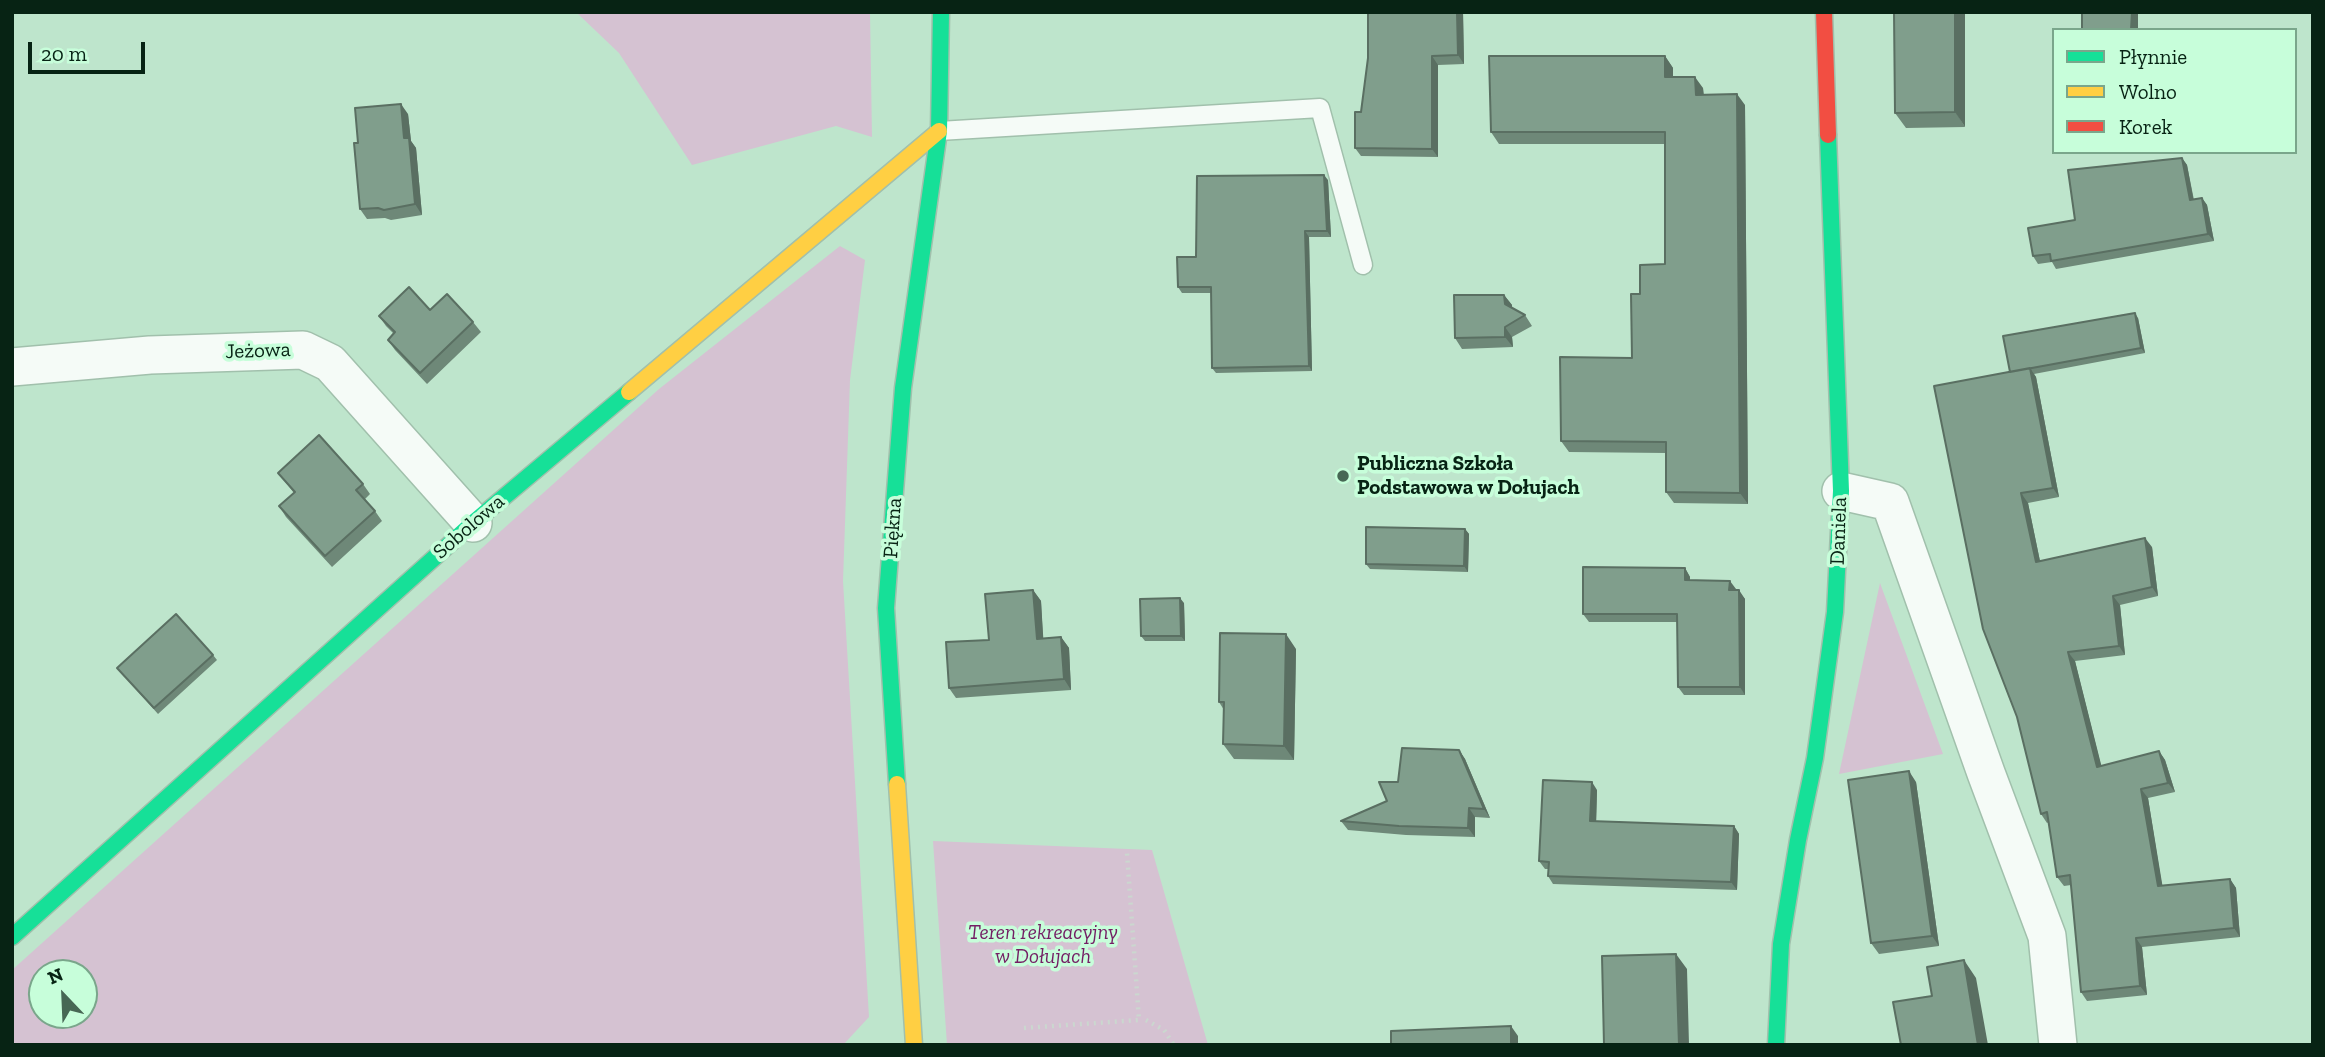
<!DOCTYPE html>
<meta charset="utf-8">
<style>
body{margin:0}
#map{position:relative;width:2325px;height:1057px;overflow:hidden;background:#bee5cc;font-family:"Zilla Slab",serif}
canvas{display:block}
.frame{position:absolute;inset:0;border:14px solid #072314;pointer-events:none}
.legend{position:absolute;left:2052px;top:28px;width:245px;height:126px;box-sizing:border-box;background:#c7feda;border:2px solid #7aa68b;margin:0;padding:9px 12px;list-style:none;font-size:21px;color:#072314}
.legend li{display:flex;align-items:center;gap:14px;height:35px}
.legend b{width:35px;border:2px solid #7aa68b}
.north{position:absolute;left:28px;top:959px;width:70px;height:70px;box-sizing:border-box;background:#c7feda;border:2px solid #7aa68b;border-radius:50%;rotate:337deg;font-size:19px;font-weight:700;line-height:28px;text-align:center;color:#072314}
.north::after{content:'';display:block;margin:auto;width:24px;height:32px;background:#476754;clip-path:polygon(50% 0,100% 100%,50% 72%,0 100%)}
.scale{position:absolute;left:28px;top:42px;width:117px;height:32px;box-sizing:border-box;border:4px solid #072314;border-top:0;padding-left:9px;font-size:21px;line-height:24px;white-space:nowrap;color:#072314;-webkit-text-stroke:5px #c7feda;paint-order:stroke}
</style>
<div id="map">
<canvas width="2325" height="1057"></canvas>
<div class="frame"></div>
<ul class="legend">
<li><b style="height:9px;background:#16e098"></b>Płynnie</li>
<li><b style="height:9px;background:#ffcf43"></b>Wolno</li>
<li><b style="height:9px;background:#f24e42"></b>Korek</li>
</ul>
<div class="north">N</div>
<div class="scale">20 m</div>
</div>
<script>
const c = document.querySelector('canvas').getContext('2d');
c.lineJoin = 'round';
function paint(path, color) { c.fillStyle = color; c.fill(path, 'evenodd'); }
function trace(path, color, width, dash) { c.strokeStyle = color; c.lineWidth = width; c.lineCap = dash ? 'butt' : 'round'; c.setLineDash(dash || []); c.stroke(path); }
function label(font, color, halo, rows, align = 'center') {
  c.font = font + ' "Zilla Slab",serif'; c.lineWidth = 7; c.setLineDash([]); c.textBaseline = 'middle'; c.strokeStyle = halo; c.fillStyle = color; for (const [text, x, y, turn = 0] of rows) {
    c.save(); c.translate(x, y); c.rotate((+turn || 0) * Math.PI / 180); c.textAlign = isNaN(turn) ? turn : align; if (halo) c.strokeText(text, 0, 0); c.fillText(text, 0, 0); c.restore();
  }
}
paint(new Path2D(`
 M 576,12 L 870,12 L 872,137 L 836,126 L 692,165 L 619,53 Z
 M 840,246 L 865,260 L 850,380 L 843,581 L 869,1017 L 843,1045 L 12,1045 L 12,970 L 659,389 ZM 42,973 L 84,973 L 84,1015 L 42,1015 Z
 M 1880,583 L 1943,754 L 1839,774 Z
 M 933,841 L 1152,850 L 1208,1045 L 947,1045 Z`), '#d5c2d2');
const lane = new Path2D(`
 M 939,131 L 1320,108 L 1363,265`);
const street = new Path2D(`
 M 12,367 L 150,355 L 303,350 L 330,363 L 473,523
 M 1841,491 L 1890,502 L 1986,773 L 2047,936 L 2058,1045`);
const fast = new Path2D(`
 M 897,784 L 886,608 L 903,388 L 939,131 L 941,12
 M 12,937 L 473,523 L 629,392
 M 1776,1045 L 1781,944 L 1798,840 L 1815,758 L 1835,612 L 1841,491 L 1828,135`);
const slow = new Path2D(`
 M 629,392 L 939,131
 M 897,784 L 914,1045`);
const jam = new Path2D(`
 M 1824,12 L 1828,135`);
trace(lane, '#a1c0ac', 21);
trace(street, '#a1c0ac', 40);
trace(fast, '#a1c0ac', 19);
trace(slow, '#a1c0ac', 19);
trace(jam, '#a1c0ac', 19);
trace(new Path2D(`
 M 1146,1020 L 1164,1030 L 1174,1045
 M 1024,1028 L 1139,1020 L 1127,853`), '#cbd7cf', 4.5, [2, 5]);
trace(lane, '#f5fbf7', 18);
trace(street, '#f5fbf7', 37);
trace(fast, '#16e098', 16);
trace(slow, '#ffcf43', 16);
trace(jam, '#f24e42', 16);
paint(new Path2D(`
 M 1463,12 L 1464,64 L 1438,65 L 1438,157 L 1361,156 L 1355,148 L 1361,112 Z
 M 1894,12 L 1965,127 L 1906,128 L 1895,113 Z
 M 1665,56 L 1673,68 L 1673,77 L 1703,88 L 1704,95 L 1745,105 L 1748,504 L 1674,503 L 1666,492 L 1666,453 L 1569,452 L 1561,441 L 1632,358 L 1640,294 L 1665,264 L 1665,144 L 1499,144 L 1491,132 Z
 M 408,114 L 411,141 L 416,148 L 422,215 L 391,220 L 385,218 L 367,219 L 360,209 L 358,143 Z
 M 2182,158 L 2187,165 L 2194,200 L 2202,198 L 2207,205 L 2214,241 L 2056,269 L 2052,262 L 2038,264 L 2033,256 L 2075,220 Z
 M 1328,180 L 1331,237 L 1309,237 L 1312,371 L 1216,373 L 1212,368 L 1211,293 L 1182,293 L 1178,287 L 1196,257 Z
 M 1504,295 L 1512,305 L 1512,308 L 1525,315 L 1532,326 L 1512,337 L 1513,347 L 1462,349 L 1455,338 Z
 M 430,310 L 473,322 L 481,332 L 427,384 L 395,350 L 388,340 L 394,334 L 386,326 L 379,316 Z
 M 2138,318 L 2145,353 L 2034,374 L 2036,377 L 2059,497 L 2028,503 L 2040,561 L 2152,547 L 2158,596 L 2120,605 L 2125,655 L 2075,661 L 2101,766 L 2159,751 L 2165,760 L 2175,792 L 2148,798 L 2162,886 L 2230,879 L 2236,888 L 2240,937 L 2142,947 L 2147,995 L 2087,1001 L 2081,992 L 2071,885 L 2064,886 L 2057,877 L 2049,822 L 2047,823 L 2041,814 L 2010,372 Z
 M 278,473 L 363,484 L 370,494 L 365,499 L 375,511 L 382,521 L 332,567 L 286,517 L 279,506 L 294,493 Z
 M 1465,529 L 1469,534 L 1468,572 L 1370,569 L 1366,564 Z
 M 1685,568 L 1690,577 L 1690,580 L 1736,589 L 1745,599 L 1745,695 L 1684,695 L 1678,687 L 1677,622 L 1589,622 L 1583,614 Z
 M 1033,590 L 1041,601 L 1043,639 L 1061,637 L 1069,648 L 1071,690 L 956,698 L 949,688 L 989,640 Z
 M 1184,603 L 1185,641 L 1145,641 L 1141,636 Z
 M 1296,649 L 1294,760 L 1234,759 L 1223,744 L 1224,710 L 1219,702 Z
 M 213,655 L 217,660 L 158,714 L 117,668 Z
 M 1459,750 L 1465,759 L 1490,818 L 1475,817 L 1475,837 L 1406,835 L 1348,830 L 1341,821 L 1387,801 L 1398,782 Z
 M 1916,782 L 1939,946 L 1879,954 L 1871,943 Z
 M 1597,790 L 1596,821 L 1734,826 L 1739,834 L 1737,890 L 1553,884 L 1548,876 L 1548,869 L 1545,869 L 1539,861 Z`), '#6e8878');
paint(new Path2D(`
 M 1457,12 L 1463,12 L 1464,64 L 1458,55 Z
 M 1955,12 L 1965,12 L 1965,127 L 1955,112 Z
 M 2132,12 L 2138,12 L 2138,30 L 2131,30 Z
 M 1432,56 L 1438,65 L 1438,157 L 1432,149 Z
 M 1665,56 L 1673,68 L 1673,89 L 1665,77 Z
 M 1695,77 L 1703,88 L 1704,106 L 1696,95 Z
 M 1737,94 L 1745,105 L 1748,504 L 1740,493 Z
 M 401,104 L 408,114 L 411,141 L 416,148 L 422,215 L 415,204 L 404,138 Z
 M 2182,158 L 2187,165 L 2195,208 L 2190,200 Z
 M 1324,175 L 1328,180 L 1331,237 L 1327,231 Z
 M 2202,198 L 2207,205 L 2214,241 L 2208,234 Z
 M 1305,231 L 1309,237 L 1312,371 L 1309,366 Z
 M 1504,295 L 1512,305 L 1512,315 L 1505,304 Z
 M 2135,313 L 2138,318 L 2145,353 L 2141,348 Z
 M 1505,327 L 1512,337 L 1513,347 L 1505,337 Z
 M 2030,368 L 2036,377 L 2059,497 L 2053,488 Z
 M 2021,493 L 2028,503 L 2042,571 L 2036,562 Z
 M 1465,529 L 1469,534 L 1468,572 L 1464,566 Z
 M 2145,538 L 2152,547 L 2158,596 L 2152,587 Z
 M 1685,568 L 1690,577 L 1690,589 L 1685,580 Z
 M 1730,581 L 1736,589 L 1735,599 L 1729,590 Z
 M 1033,590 L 1041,601 L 1044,650 L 1037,639 Z
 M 1739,590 L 1745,599 L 1745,695 L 1740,687 Z
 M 2113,596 L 2120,605 L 2125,655 L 2119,646 Z
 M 1180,598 L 1184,603 L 1185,641 L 1181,636 Z
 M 1286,634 L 1296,649 L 1294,760 L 1284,746 Z
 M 1061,637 L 1069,648 L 1071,690 L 1064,679 Z
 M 2068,652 L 2075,661 L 2104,776 L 2097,767 Z
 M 1459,750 L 1465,759 L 1490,818 L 1484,809 Z
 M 2159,751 L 2165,760 L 2175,792 L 2168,783 Z
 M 1909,771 L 1916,782 L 1939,946 L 1932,936 Z
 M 1592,782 L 1597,790 L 1596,828 L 1590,821 Z
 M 2141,789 L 2148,798 L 2164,895 L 2158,886 Z
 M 1469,808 L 1475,817 L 1475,837 L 1468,828 Z
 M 1734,826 L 1739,834 L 1737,890 L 1731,882 Z
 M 2230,879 L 2236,888 L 2240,937 L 2234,928 Z
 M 2136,938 L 2142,947 L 2147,995 L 2140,986 Z
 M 1676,954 L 1687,969 L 1689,1045 L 1679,1045 Z
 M 1964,960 L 1976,978 L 1988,1045 L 1978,1045 Z
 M 1511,1026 L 1518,1036 L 1518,1045 L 1511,1045 Z`), '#5a6f62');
const building = new Path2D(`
 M 1368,12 L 1457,12 L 1458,55 L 1432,56 L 1432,149 L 1355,148 L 1355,112 L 1361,112 L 1368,58 Z
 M 1894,12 L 1955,12 L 1955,112 L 1895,113 Z
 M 2082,12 L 2132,12 L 2131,30 L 2082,30 Z
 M 1489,56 L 1665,56 L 1665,77 L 1695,77 L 1696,95 L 1737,94 L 1740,493 L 1666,492 L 1666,442 L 1561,441 L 1560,357 L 1632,358 L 1631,294 L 1640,294 L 1640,265 L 1665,264 L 1665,132 L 1491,132 Z
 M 401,104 L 404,138 L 409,138 L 415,204 L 384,210 L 378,208 L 360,209 L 354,143 L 358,143 L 355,108 Z
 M 2182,158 L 2190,200 L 2202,198 L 2208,234 L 2051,261 L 2050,254 L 2033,256 L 2028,228 L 2075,220 L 2068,170 Z
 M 1324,175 L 1327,231 L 1305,231 L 1309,366 L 1212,368 L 1211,287 L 1178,287 L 1177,257 L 1196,257 L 1197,176 Z
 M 409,287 L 430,310 L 447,294 L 473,322 L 420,373 L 388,340 L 395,332 L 379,316 Z
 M 1454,295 L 1504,295 L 1505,304 L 1525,315 L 1505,327 L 1505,337 L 1455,338 Z
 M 2135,313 L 2141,348 L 2010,372 L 2003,336 Z
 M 2030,368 L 2053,488 L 2021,493 L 2036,562 L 2145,538 L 2152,587 L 2113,596 L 2119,646 L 2068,652 L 2097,767 L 2159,751 L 2168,783 L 2141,789 L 2158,886 L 2230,879 L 2234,928 L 2136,938 L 2140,986 L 2081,992 L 2070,875 L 2057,877 L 2047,812 L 2041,814 L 2017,717 L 1983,629 L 1934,386 Z
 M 319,435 L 363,484 L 356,490 L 375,511 L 325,556 L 279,506 L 295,492 L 278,473 Z
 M 1366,527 L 1465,529 L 1464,566 L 1366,564 Z
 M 1583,567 L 1685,568 L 1685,580 L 1730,581 L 1729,590 L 1739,590 L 1740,687 L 1678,687 L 1677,614 L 1583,614 Z
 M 1033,590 L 1037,639 L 1061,637 L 1064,679 L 949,688 L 946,642 L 989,640 L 985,594 Z
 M 1180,598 L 1181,636 L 1141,636 L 1140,599 Z
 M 176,614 L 213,655 L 154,708 L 117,668 Z
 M 1220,633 L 1286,634 L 1284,746 L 1223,744 L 1224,702 L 1219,702 Z
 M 1402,748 L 1459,750 L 1484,809 L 1469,808 L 1468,828 L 1399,826 L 1341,821 L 1387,801 L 1379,782 L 1398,782 Z
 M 1909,771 L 1932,936 L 1871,943 L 1848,780 Z
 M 1543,780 L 1592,782 L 1590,821 L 1734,826 L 1731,882 L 1548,876 L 1549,862 L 1539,861 Z
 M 1676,954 L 1679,1045 L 1604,1045 L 1602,956 Z
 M 1964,960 L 1978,1045 L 1901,1045 L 1893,1002 L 1932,996 L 1927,967 Z
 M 1511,1026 L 1511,1045 L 1391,1045 L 1391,1031 Z`);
paint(building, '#809e8c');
trace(building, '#5a6f62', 2);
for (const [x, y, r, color] of [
 [1343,476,7,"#476754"]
]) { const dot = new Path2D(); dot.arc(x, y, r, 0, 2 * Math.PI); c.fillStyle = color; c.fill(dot); trace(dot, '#c7feda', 2.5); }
label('21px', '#072314', '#c7feda', [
 ["Jeżowa",258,351,-2],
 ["Sobolowa",469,527,-41],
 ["Piękna",893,528,-86],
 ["Daniela",1839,531,-88]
]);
label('bold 21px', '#072314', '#c7feda', [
 ["Publiczna Szkoła",1357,464],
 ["Podstawowa w Dołujach",1357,488]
], 'left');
label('italic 21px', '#731e64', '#c7feda', [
 ["Teren rekreacyjny",1043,933],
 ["w Dołujach",1043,957]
]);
</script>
